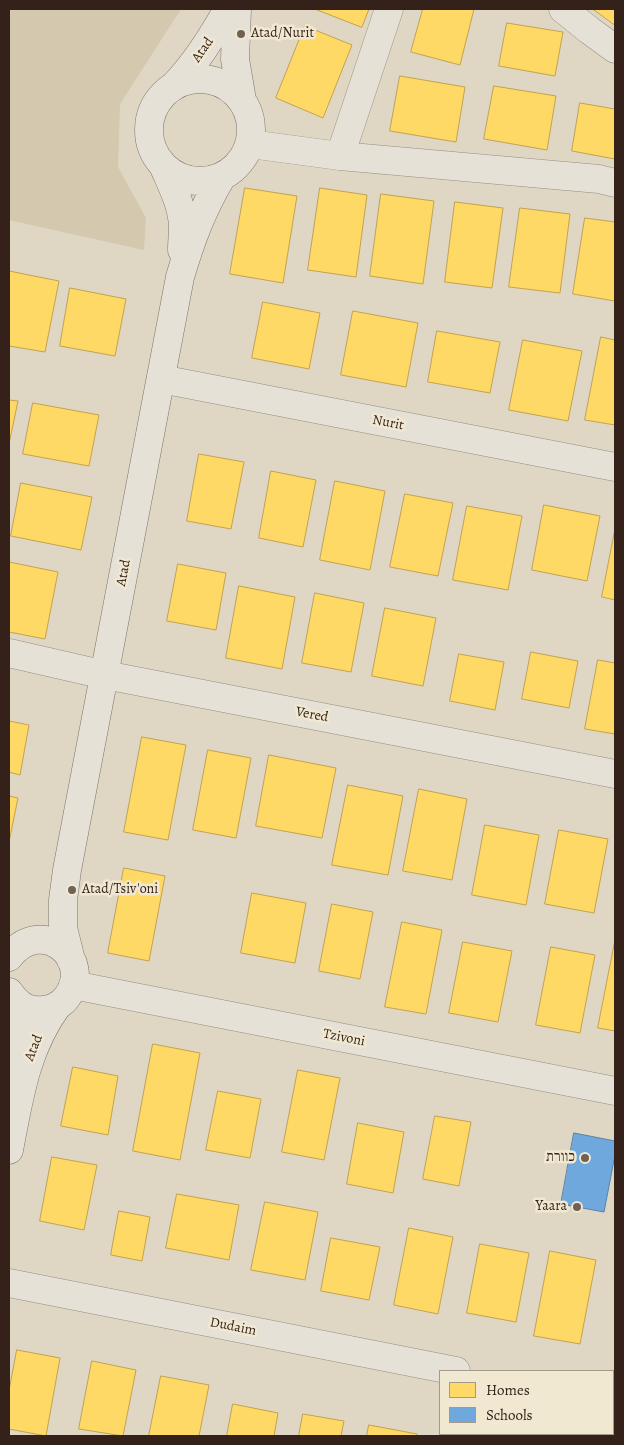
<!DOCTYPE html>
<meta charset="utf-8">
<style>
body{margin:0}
#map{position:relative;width:624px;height:1445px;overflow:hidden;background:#dfd7c3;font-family:Alegreya,serif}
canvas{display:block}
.frame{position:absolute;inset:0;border:10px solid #34221a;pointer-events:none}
.legend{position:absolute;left:439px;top:1370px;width:175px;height:65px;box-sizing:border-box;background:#f1e8d1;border:1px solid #a59988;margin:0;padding:6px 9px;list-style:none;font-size:15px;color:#34221a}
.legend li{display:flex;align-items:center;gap:10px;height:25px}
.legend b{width:25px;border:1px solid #a59988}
</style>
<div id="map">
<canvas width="624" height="1445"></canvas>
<div class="frame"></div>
<ul class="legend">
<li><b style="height:14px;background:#ffd966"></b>Homes</li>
<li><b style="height:14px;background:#6fa8dc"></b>Schools</li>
</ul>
</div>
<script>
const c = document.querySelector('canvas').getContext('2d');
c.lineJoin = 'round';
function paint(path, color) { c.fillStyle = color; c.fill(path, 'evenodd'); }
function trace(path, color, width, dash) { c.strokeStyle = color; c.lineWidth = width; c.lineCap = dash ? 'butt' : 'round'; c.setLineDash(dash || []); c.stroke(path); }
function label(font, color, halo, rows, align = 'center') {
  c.font = font + ' Alegreya,"Frank Ruhl Libre",serif'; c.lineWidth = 5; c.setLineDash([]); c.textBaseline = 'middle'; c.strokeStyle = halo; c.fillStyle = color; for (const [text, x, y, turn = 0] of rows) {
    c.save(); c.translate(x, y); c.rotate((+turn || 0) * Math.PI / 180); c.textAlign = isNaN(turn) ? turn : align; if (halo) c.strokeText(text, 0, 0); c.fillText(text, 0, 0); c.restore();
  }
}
paint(new Path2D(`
 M 9,9 L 181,9 L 120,104 L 118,167 L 146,218 L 144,250 L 9,220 Z`), '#d4c8ae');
const homes = new Path2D(`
 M 315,9 L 369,9 L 362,27 Z
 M 423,9 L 474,9 L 460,65 L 411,52 Z
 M 593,9 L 615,9 L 615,25 Z
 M 507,23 L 563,32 L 555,76 L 499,66 Z
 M 305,26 L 352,45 L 323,118 L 276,98 Z
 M 400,76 L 465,87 L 456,142 L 390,131 Z
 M 494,86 L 556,96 L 547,150 L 484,139 Z
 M 580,103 L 615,109 L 615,159 L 572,151 Z
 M 245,188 L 297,196 L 283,283 L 230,274 Z
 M 320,188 L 367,195 L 356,277 L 308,270 Z
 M 381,194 L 434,201 L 423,284 L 370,276 Z
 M 455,202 L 503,208 L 492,288 L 445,282 Z
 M 520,208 L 570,214 L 560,293 L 509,287 Z
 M 585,218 L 615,222 L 615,301 L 573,294 Z
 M 9,271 L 59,281 L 45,352 L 9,346 Z
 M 70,288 L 126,299 L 115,356 L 60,346 Z
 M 263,302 L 320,313 L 309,369 L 252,358 Z
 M 353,311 L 418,323 L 406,387 L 341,375 Z
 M 437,331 L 500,342 L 490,393 L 428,382 Z
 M 601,337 L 615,340 L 615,425 L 585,420 Z
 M 523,340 L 582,351 L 568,421 L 509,410 Z
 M 9,400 L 18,401 L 9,444 Z
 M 33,403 L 99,415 L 89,466 L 23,454 Z
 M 199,454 L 244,462 L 231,529 L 187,521 Z
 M 271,471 L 316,480 L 303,547 L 259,538 Z
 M 335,481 L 385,491 L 370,570 L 320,560 Z
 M 21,483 L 92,497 L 81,550 L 11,536 Z
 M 405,494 L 453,503 L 438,576 L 390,567 Z
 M 544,505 L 600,516 L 587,581 L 532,570 Z
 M 467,506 L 522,516 L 508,590 L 453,580 Z
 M 615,529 L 615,600 L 602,597 Z
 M 9,562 L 58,572 L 45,639 L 9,632 Z
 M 178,564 L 226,573 L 216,630 L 167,621 Z
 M 239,586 L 295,597 L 282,669 L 226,658 Z
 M 315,593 L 364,603 L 351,672 L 302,663 Z
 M 385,608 L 436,618 L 423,686 L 372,676 Z
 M 531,652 L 578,661 L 569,708 L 522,699 Z
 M 459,654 L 504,662 L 495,710 L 450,701 Z
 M 598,660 L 615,663 L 615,734 L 585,729 Z
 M 9,721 L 29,725 L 20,775 L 9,772 Z
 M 142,737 L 186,745 L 168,840 L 124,832 Z
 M 208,750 L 251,758 L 236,838 L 193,830 Z
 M 269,755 L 336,768 L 322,838 L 256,826 Z
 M 348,785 L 403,796 L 388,875 L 332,865 Z
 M 419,789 L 467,799 L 452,880 L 403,871 Z
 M 9,796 L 18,798 L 9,842 Z
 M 485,825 L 539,835 L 526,905 L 472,895 Z
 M 559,830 L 608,839 L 594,913 L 545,904 Z
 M 124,868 L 165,876 L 149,961 L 108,953 Z
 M 252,893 L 306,903 L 295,963 L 241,953 Z
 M 332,904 L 373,912 L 360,979 L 319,971 Z
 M 402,922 L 442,930 L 426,1014 L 385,1007 Z
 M 615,940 L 615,1031 L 598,1028 Z
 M 463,942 L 512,951 L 498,1022 L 449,1013 Z
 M 551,947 L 595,955 L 580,1033 L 536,1025 Z
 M 153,1044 L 200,1053 L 180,1160 L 133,1151 Z
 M 73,1067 L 118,1076 L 108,1135 L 61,1126 Z
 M 298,1070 L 340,1078 L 324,1160 L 282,1152 Z
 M 218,1091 L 261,1099 L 250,1158 L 206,1150 Z
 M 435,1116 L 471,1122 L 459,1186 L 423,1179 Z
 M 358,1123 L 404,1132 L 393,1193 L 347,1184 Z
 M 52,1157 L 97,1165 L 84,1230 L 40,1221 Z
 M 177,1194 L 239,1205 L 229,1260 L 166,1248 Z
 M 265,1202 L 318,1212 L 305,1280 L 251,1270 Z
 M 119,1211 L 150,1217 L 142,1261 L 111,1255 Z
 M 409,1228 L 453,1237 L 438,1314 L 394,1305 Z
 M 331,1238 L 380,1247 L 369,1300 L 321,1291 Z
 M 480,1244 L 529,1253 L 516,1322 L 467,1313 Z
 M 550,1251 L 596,1260 L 580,1344 L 534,1336 Z
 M 17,1350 L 60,1358 L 46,1436 L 9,1429 L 9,1391 Z
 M 92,1361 L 136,1370 L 123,1436 L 79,1429 Z
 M 161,1376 L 209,1385 L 199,1436 L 149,1436 Z
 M 233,1404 L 278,1413 L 274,1436 L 227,1436 Z
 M 303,1414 L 344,1421 L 341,1436 L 299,1436 Z
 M 369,1425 L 417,1434 L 417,1436 L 367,1436 Z`);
paint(homes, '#ffd966');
trace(homes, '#c2a24f', 1);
const schools = new Path2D(`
 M 574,1133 L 615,1141 L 615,1155 L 604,1212 L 561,1204 Z`);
paint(schools, '#6fa8dc');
trace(schools, '#5d80a2', 1);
const street = new Path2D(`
 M 563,9 L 589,30 L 615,49
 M 250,144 L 340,156 L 599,179 L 615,183
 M 340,156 L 389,9
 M 161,379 L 615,467
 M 9,653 L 105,675 L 615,774
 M 73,985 L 615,1091
 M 9,1283 L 456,1371
 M 613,1402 L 615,1402`);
const secondary = new Path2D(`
 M 237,9 L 235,59 L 242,100
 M149 130a51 51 0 1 1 102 0a51 51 0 1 1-102 0Z
 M 173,87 C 196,63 212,37 228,9
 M 163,165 C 171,184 182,204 183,226 C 183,234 182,242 182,250
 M 9,957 C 42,914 95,960 67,997 C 62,1004 53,1009 44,1010 C 28,1012 18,1005 9,992
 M 71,960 L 63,928 L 63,900 L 67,870 L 180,277 C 191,240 202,210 221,178
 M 9,994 L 18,1035 L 19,1072
 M 9,1150 C 19,1098 26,1048 58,1005`);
trace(street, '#958d82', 29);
trace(secondary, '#7d756a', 29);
trace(street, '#e6e1d7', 28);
trace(secondary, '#e6e1d7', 28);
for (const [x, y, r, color] of [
 [241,34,5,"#706155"],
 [72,890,5,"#706155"],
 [585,1158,5,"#706155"],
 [577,1207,5,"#706155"]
]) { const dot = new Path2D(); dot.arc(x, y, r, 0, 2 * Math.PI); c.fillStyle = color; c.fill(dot); trace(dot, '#f1e8d1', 2); }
label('14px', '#34221a', '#f1e8d1', [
 ["Atad/Nurit",251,34],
 ["Atad/Tsiv'oni",82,890],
 ["כוורת",575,1158,"right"],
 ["Yaara",567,1207,"right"]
], 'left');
label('14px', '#34221a', '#f1e8d1', [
 ["Atad",203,50,-55],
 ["Nurit",388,423,11],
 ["Atad",124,573,-79],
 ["Vered",312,715,11],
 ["Tzivoni",344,1038,11],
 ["Atad",34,1048,-68],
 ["Dudaim",233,1327,11]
]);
</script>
